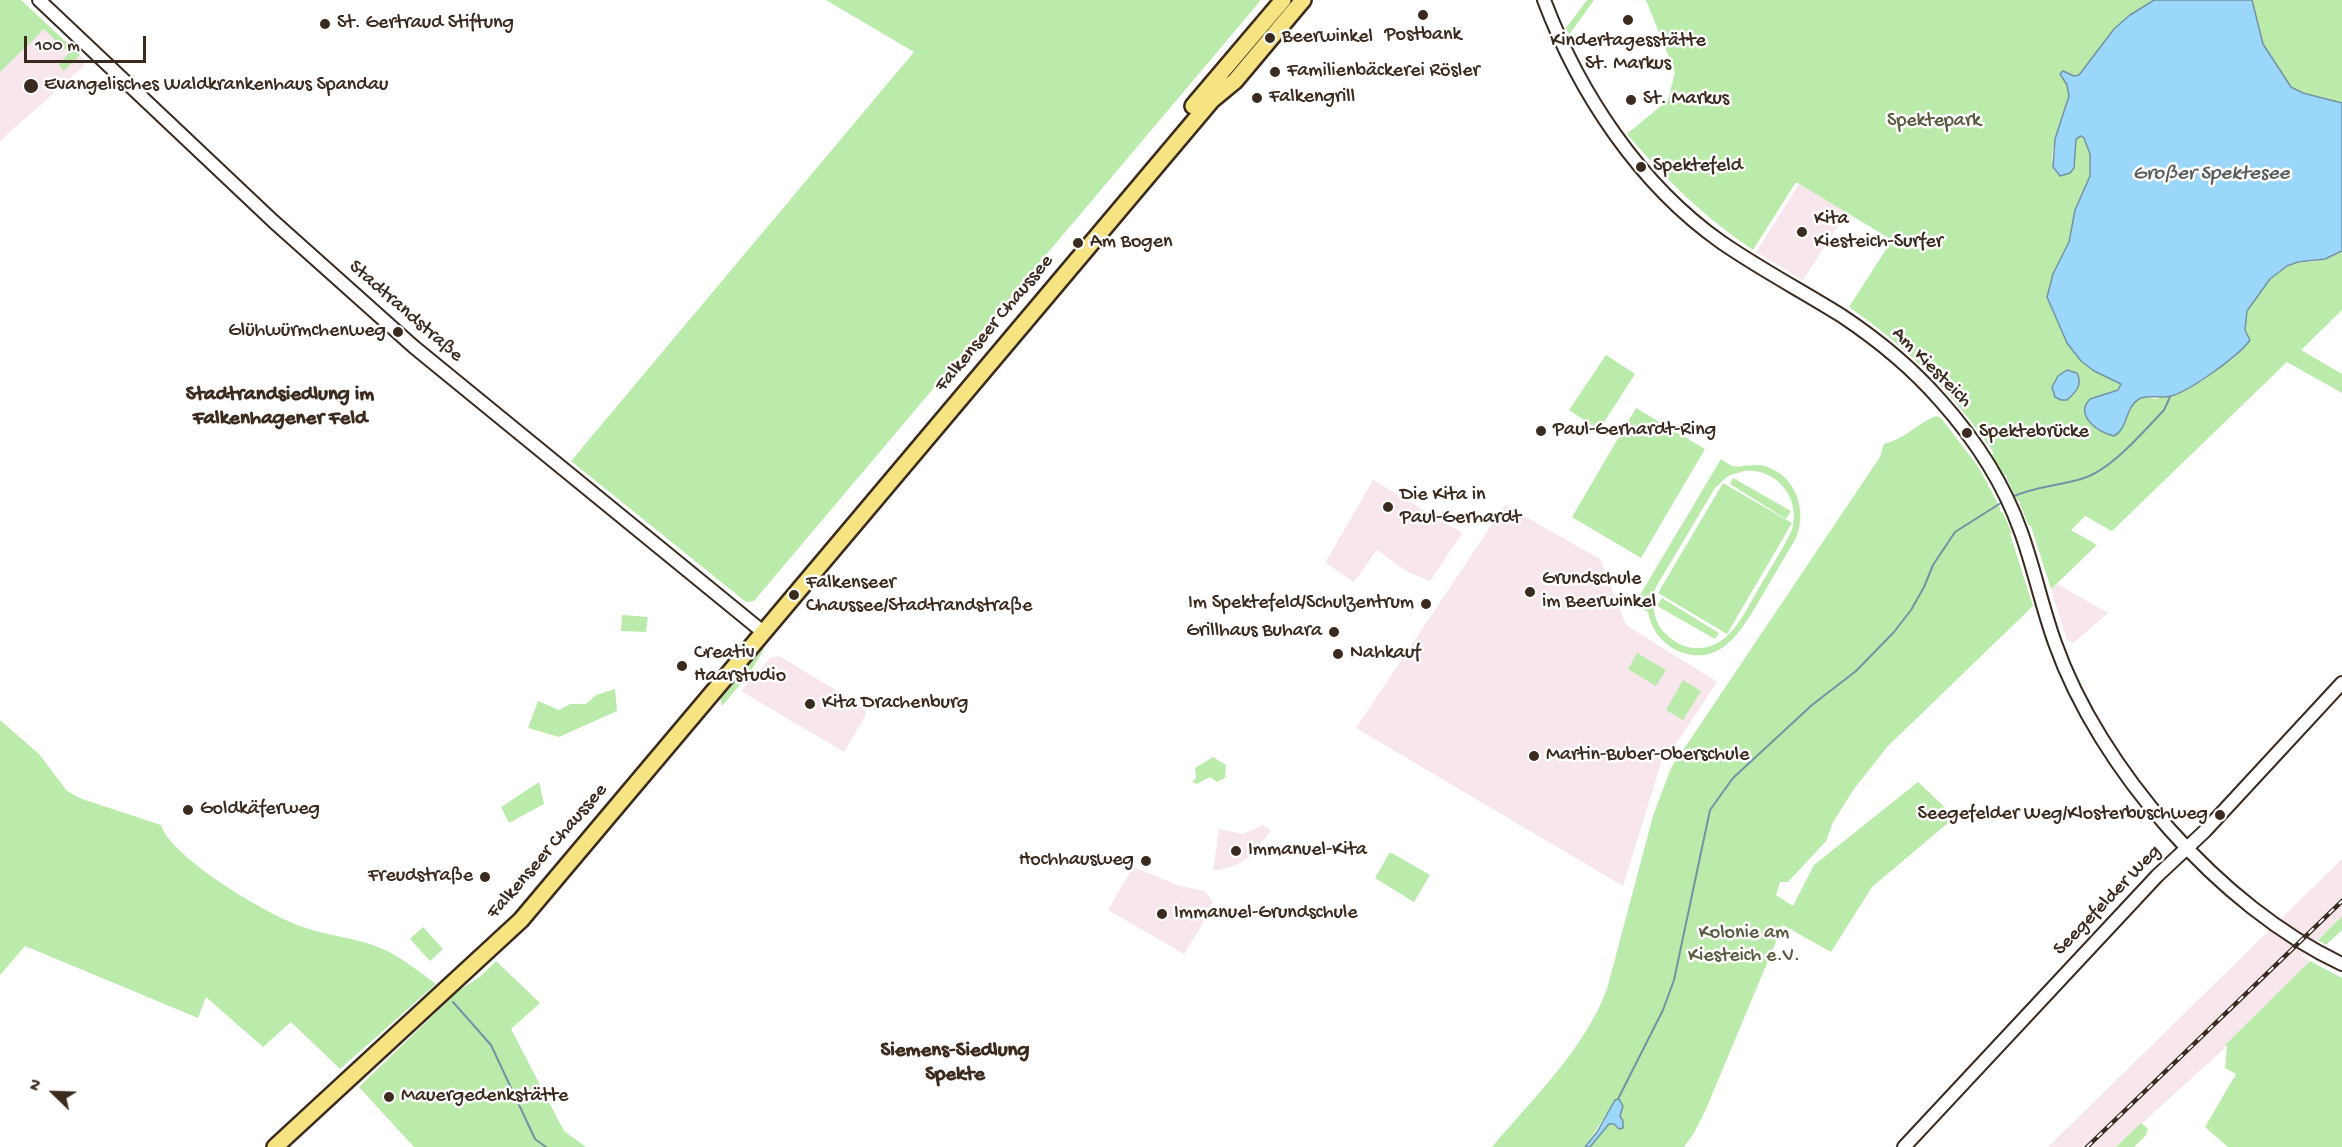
<!DOCTYPE html>
<meta charset="utf-8">
<style>
body{margin:0}
#map{position:relative;width:2342px;height:1147px;overflow:hidden;background:#fff;font-family:"Gochi Hand",sans-serif}
canvas{display:block}
.north{position:absolute;left:24px;top:1063px;width:60px;height:60px;-webkit-text-stroke:4px #fff;paint-order:stroke;rotate:293deg;font-size:16px;font-weight:700;line-height:24px;text-align:center;color:#3b2a1e}
.north::after{content:'';display:block;margin:auto;width:21px;height:27px;background:#3b2a1e;clip-path:polygon(50% 0,100% 100%,50% 72%,0 100%)}
.scale{position:absolute;left:24px;top:36px;width:122px;height:27px;box-sizing:border-box;border:3px solid #3b2a1e;border-top:0;padding-left:8px;font-size:18px;line-height:21px;white-space:nowrap;color:#3b2a1e;-webkit-text-stroke:4px #fff;paint-order:stroke}
</style>
<div id="map">
<canvas width="2342" height="1147"></canvas>
<div class="north">N</div>
<div class="scale">100 m</div>
</div>
<script>
const c = document.querySelector('canvas').getContext('2d');
c.lineJoin = 'round';
function paint(path, color) { c.fillStyle = color; c.fill(path, 'evenodd'); }
function trace(path, color, width, dash) { c.strokeStyle = color; c.lineWidth = width; c.lineCap = dash ? 'butt' : 'round'; c.setLineDash(dash || []); c.stroke(path); }
function label(font, color, halo, rows, align = 'center') {
  c.font = font + ' "Gochi Hand",sans-serif'; c.lineWidth = 5; c.setLineDash([]); c.textBaseline = 'middle'; c.strokeStyle = halo; c.fillStyle = color; for (const [text, x, y, turn = 0] of rows) {
    c.save(); c.translate(x, y); c.rotate((+turn || 0) * Math.PI / 180); c.textAlign = isNaN(turn) ? turn : align; if (halo) c.strokeText(text, 0, 0); c.fillText(text, 0, 0); c.restore();
  }
}
paint(new Path2D(`
 M 0,0 L 21,0 L 84,59 L 83,67 L 0,141 Z
 M 1799,184 L 1847,212 L 1803,280 L 1756,252 Z
 M 1373,480 L 1462,533 L 1430,581 L 1406,571 L 1377,550 L 1354,582 L 1325,563 Z
 M 1505,505 L 1600,559 L 1626,625 L 1717,682 L 1672,750 L 1663,757 L 1623,886 L 1356,728 Z
 M 2057,584 L 2108,613 L 2073,643 L 2067,640 L 2051,589 Z
 M 779,656 L 864,707 L 866,715 L 844,752 L 741,691 L 770,658 Z
 M 1263,825 L 1271,830 L 1252,855 L 1235,866 L 1213,871 L 1219,829 L 1243,834 Z
 M 2342,859 L 2342,916 L 2301,956 L 2310,961 L 2226,1044 L 2227,1046 L 2116,1147 L 2048,1147 Z
 M 1133,867 L 1177,885 L 1205,891 L 1213,902 L 1199,930 L 1184,954 L 1108,910 Z`), '#f7e7ed');
paint(new Path2D(`
 M 0,0 L 21,0 L 80,55 L 64,71 L 59,65 L 69,53 L 44,29 L 0,72 Z
 M 826,0 L 1261,0 L 754,601 L 746,602 L 571,461 L 914,52 Z
 M 1587,0 L 1594,0 L 1569,35 L 1566,28 Z
 M 1646,0 L 2154,0 L 2130,15 L 2114,29 L 2079,75 L 2074,76 L 2067,72 L 2060,73 C 2063,81 2069,86 2069,95 C 2068,117 2042,152 2057,174 L 2073,160 L 2076,139 L 2080,136 L 2084,138 L 2090,154 L 2090,176 L 2075,210 L 2069,242 L 2053,274 L 2047,297 L 2067,343 L 2081,361 L 2121,384 L 2118,390 L 2106,393 L 2122,429 L 2132,406 L 2139,399 L 2145,397 L 2156,399 L 2202,381 L 2208,374 L 2233,359 L 2246,345 L 2249,337 C 2234,315 2269,275 2289,266 C 2298,261 2306,263 2316,261 C 2326,259 2333,253 2342,251 L 2342,310 L 2301,350 L 2342,374 L 2342,393 L 2287,362 L 2112,531 L 2085,516 L 2071,530 L 2097,545 L 2051,589 L 2031,526 L 2029,526 L 2020,505 L 2020,502 L 2017,500 L 2007,479 L 2007,476 L 2004,475 L 1992,455 L 1994,453 C 1953,393 1909,349 1849,307 L 1892,240 L 1796,182 L 1753,250 C 1703,216 1666,180 1627,134 L 1668,100 L 1675,72 Z
 M 2252,0 L 2342,0 L 2342,103 L 2303,93 L 2291,88 L 2263,44 Z
 M 1606,355 L 1635,374 L 1599,430 L 1569,410 Z
 M 1636,408 L 1705,449 L 1641,558 L 1572,517 Z
 M 1936,416 L 1941,418 L 1977,465 L 1988,484 L 1988,487 L 1990,488 L 2000,508 L 2000,511 L 2003,513 L 2012,533 L 2010,534 L 2033,606 L 1887,747 L 1854,789 L 1833,822 L 1826,841 L 1788,882 L 1780,882 L 1776,895 L 1793,906 L 1814,865 L 1918,782 L 1955,817 L 1872,887 L 1831,952 L 1783,925 L 1706,1109 L 1694,1133 L 1684,1147 L 1590,1147 L 1609,1124 L 1613,1123 L 1616,1127 L 1621,1119 L 1620,1114 L 1623,1108 L 1609,1110 L 1585,1147 L 1492,1147 C 1533,1098 1584,1050 1607,989 L 1653,816 L 1671,768 L 1880,457 L 1884,444 C 1907,438 1916,424 1936,416 Z
 M 1721,459 C 1724,461 1729,465 1733,466 C 1741,468 1753,463 1765,466 C 1797,476 1808,512 1795,540 C 1784,558 1773,577 1762,596 C 1743,627 1723,669 1678,651 C 1662,644 1651,629 1648,612 L 1634,605 ZM 1744,471 C 1777,468 1801,498 1792,530 C 1783,549 1771,567 1760,586 C 1745,611 1730,651 1694,648 C 1683,647 1674,642 1666,634 C 1653,622 1651,604 1656,587 L 1715,488 L 1728,476 Z
 M 1733,478 L 1791,511 L 1786,519 L 1730,484 Z
 M 1723,483 L 1792,523 L 1727,634 L 1658,593 Z
 M 1662,598 L 1719,633 L 1715,639 L 1657,606 Z
 M 622,615 L 648,617 L 646,632 L 621,631 Z
 M 758,644 L 764,649 L 749,674 L 722,706 L 718,690 Z
 M 1637,653 L 1666,670 L 1656,686 L 1628,669 Z
 M 1683,680 L 1701,691 L 1683,720 L 1666,710 Z
 M 615,689 L 617,711 L 559,737 L 528,728 L 538,701 L 559,710 L 570,704 L 586,704 L 596,695 Z
 M 0,720 L 39,754 L 67,791 L 82,799 L 161,825 C 171,858 269,916 303,927 C 327,936 354,937 378,947 C 399,955 418,971 436,984 L 340,1069 L 291,1022 L 263,1047 L 206,997 L 198,1018 L 25,946 L 0,975 Z
 M 1213,757 L 1226,765 L 1225,778 L 1217,782 L 1210,777 L 1197,784 L 1192,782 L 1196,778 L 1195,768 Z
 M 539,782 L 544,804 L 509,823 L 501,807 Z
 M 1390,852 L 1430,875 L 1414,902 L 1375,878 Z
 M 2342,916 L 2342,930 L 2326,945 L 2318,940 Z
 M 423,927 L 443,949 L 430,961 L 410,939 Z
 M 496,961 L 540,1003 L 511,1029 L 564,1131 L 586,1147 L 414,1147 L 359,1087 L 458,991 L 481,976 Z
 M 2310,961 L 2342,978 L 2342,1147 L 2228,1147 L 2205,1127 L 2236,1074 L 2225,1068 L 2227,1046 L 2225,1045 Z
 M 2141,1123 L 2148,1129 L 2146,1135 L 2134,1147 L 2116,1147 Z`), '#bbebaa');
const water = new Path2D(`
 M 2154,0 L 2252,0 L 2263,44 L 2291,87 L 2303,93 L 2342,103 L 2342,251 L 2325,259 L 2298,262 L 2287,266 L 2270,279 L 2247,311 L 2245,330 L 2250,340 C 2240,355 2190,391 2171,396 C 2161,399 2147,394 2139,399 C 2125,407 2128,429 2114,436 C 2098,433 2074,415 2090,399 L 2118,390 L 2121,384 L 2094,371 L 2081,361 L 2067,343 L 2047,297 L 2053,274 L 2069,242 L 2075,210 L 2090,176 L 2090,154 L 2084,138 L 2081,136 L 2076,139 L 2074,168 L 2070,173 L 2060,176 L 2053,167 L 2055,139 L 2069,96 L 2067,85 L 2060,74 L 2063,71 L 2074,76 L 2079,75 L 2114,29 L 2130,15 Z
 M 2067,370 L 2077,373 C 2083,385 2076,392 2067,400 L 2061,400 L 2055,397 L 2052,387 L 2058,376 Z
 M 1619,1099 L 1623,1106 L 1620,1116 L 1623,1121 L 1623,1128 L 1619,1129 L 1614,1124 L 1609,1124 L 1590,1147 L 1585,1147 L 1597,1132 L 1615,1100 Z`);
paint(water, '#9ad7fb');
trace(water, '#7492a3', 1.5);
trace(new Path2D(`
 M 2012,497 C 2035,486 2060,486 2084,478 C 2112,469 2144,431 2164,410 L 2170,397
 M 453,1002 L 491,1045 L 535,1139 L 546,1147
 M 1618,1099 L 1663,1010 L 1674,980 L 1710,810 L 1733,778 L 1812,705 L 1856,671 L 1894,632 L 1911,610 L 1924,587 L 1933,565 L 1955,532 L 2004,501`), '#7492a3', 2);
const minor = new Path2D(`
 M 39,0 L 273,221 L 414,347 L 763,632
 M 1544,0 C 1579,93 1639,184 1721,242 C 1760,269 1802,291 1842,316 C 1878,340 1912,368 1940,400 C 1974,438 2004,484 2021,532 C 2034,568 2042,607 2055,643 C 2099,768 2221,908 2342,964
 M 1904,1147 L 2157,876 L 2205,831 L 2342,683`);
const major = new Path2D(`
 M 1193,106 L 1283,0
 M 275,1147 L 521,920 L 1212,100 L 1235,81 L 1303,0`);
trace(minor, '#3b2a1e', 16);
trace(major, '#3b2a1e', 20);
trace(minor, '#fff', 12);
trace(major, '#f6e381', 15);
const rail = new Path2D(`
 M 2087,1147 L 2342,901`);
trace(rail, '#3b2a1e', 4.5);
trace(rail, '#fff', 2, [7]);
for (const [x, y, r, color] of [
 [1423,15,6,"#3b2a1e"],
 [1628,20,6,"#3b2a1e"],
 [325,24,6,"#3b2a1e"],
 [1270,38,6,"#3b2a1e"],
 [1275,72,6,"#3b2a1e"],
 [31,86,8,"#3b2a1e"],
 [1257,98,6,"#3b2a1e"],
 [1631,100,6,"#3b2a1e"],
 [1641,167,6,"#3b2a1e"],
 [1802,232,6,"#3b2a1e"],
 [1078,243,6,"#3b2a1e"],
 [398,332,6,"#3b2a1e"],
 [1541,431,6,"#3b2a1e"],
 [1967,433,6,"#3b2a1e"],
 [1388,507,6,"#3b2a1e"],
 [1530,592,6,"#3b2a1e"],
 [794,595,6,"#3b2a1e"],
 [1426,604,6,"#3b2a1e"],
 [1334,632,6,"#3b2a1e"],
 [1338,654,6,"#3b2a1e"],
 [682,666,6,"#3b2a1e"],
 [810,704,6,"#3b2a1e"],
 [1534,756,6,"#3b2a1e"],
 [188,810,6,"#3b2a1e"],
 [2220,815,6,"#3b2a1e"],
 [1236,851,6,"#3b2a1e"],
 [1146,861,6,"#3b2a1e"],
 [485,877,6,"#3b2a1e"],
 [1162,914,6,"#3b2a1e"],
 [389,1097,6,"#3b2a1e"]
]) { const dot = new Path2D(); dot.arc(x, y, r, 0, 2 * Math.PI); c.fillStyle = color; c.fill(dot); trace(dot, '#fff', 2); }
label('20px', '#3b2a1e', '#fff', [
 ["St. Gertraud Stiftung",337,24],
 ["Postbank",1423,36,"center"],
 ["Beerwinkel",1282,38],
 ["Kindertagesstätte",1628,42,"center"],
 ["St. Markus",1628,65,"center"],
 ["Familienbäckerei Rösler",1287,72],
 ["Evangelisches Waldkrankenhaus Spandau",44,86],
 ["Falkengrill",1269,98],
 ["St. Markus",1643,100],
 ["Spektefeld",1653,167],
 ["Kita",1814,220],
 ["Kiesteich-Surfer",1814,243],
 ["Am Bogen",1090,243],
 ["Glühwürmchenweg",386,332,"right"],
 ["Paul-Gerhardt-Ring",1553,431],
 ["Spektebrücke",1979,433],
 ["Die Kita in",1400,496],
 ["Paul-Gerhardt",1400,519],
 ["Grundschule",1542,580],
 ["im Beerwinkel",1542,603],
 ["Falkenseer",806,584],
 ["Chaussee/Stadtrandstraße",806,607],
 ["Im Spektefeld/Schulzentrum",1414,604,"right"],
 ["Grillhaus Buhara",1322,632,"right"],
 ["Creativ",694,654],
 ["Haarstudio",694,677],
 ["Nahkauf",1350,654],
 ["Kita Drachenburg",822,704],
 ["Martin-Buber-Oberschule",1546,756],
 ["Goldkäferweg",200,810],
 ["Seegefelder Weg/Klosterbuschweg",2208,815,"right"],
 ["Immanuel-Kita",1248,851],
 ["Hochhausweg",1134,861,"right"],
 ["Freudstraße",473,877,"right"],
 ["Immanuel-Grundschule",1174,914],
 ["Mauergedenkstätte",401,1097]
], 'left');
label('20px', '#5b5a41', '#fff', [
 ["Spektepark",1934,122],
 ["Kolonie am",1744,934],
 ["Kiesteich e.V.",1744,957]
]);
label('20px', '#3b2a1e', '#fff', [
 ["Stadtrandstraße",405,312,41],
 ["Falkenseer Chaussee",995,324,-50],
 ["Am Kiesteich",1931,368,45],
 ["Falkenseer Chaussee",548,852,-49],
 ["Seegefelder Weg",2108,901,-46]
]);
label('italic 21px', '#585e60', '#fff', [
 ["Großer Spektesee",2211,175]
]);
label('bold 21px', '#3b2a1e', '#fff', [
 ["Stadtrandsiedlung im",280,396],
 ["Falkenhagener Feld",280,420],
 ["Siemens-Siedlung",955,1052],
 ["Spekte",955,1076]
]);
</script>
